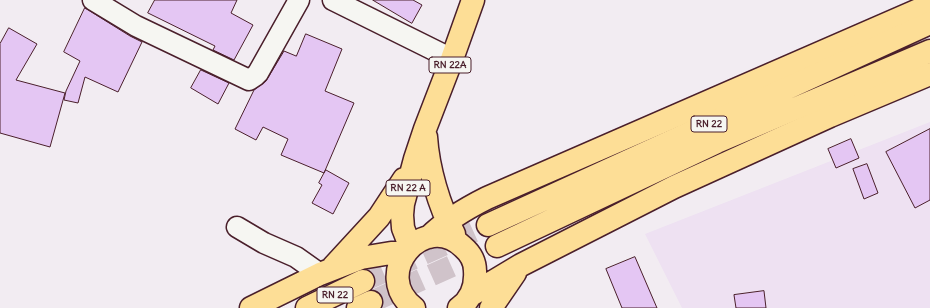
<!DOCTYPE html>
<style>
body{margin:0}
canvas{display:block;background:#f2ecf2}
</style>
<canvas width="930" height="308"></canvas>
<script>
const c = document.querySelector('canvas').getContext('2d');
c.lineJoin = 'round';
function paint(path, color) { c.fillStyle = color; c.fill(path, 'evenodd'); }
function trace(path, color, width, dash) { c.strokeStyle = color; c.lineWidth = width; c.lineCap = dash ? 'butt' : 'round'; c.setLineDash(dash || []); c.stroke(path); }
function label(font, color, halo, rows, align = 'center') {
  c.font = font + ' Delius,sans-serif'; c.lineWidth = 3; c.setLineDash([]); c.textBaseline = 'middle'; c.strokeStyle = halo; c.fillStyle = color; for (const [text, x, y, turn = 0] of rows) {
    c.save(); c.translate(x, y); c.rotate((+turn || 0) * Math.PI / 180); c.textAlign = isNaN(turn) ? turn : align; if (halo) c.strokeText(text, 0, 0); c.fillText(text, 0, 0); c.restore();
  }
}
paint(new Path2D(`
 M 930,122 L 930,308 L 682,308 L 645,234 Z`), '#eee1f2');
const building = new Path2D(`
 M 155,0 L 237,0 L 231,13 L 253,25 L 234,60 L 213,50 L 215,46 L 148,13 Z
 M 373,0 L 413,0 L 422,5 L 412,23 Z
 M 85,8 L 130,36 L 142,42 L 118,92 L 85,77 L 78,103 L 64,100 L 66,91 L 80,61 L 64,52 Z
 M 9,28 L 37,44 L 16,80 L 65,93 L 50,147 L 0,133 L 0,44 Z
 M 306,34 L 342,49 L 325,91 L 354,103 L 324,173 L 281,155 L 288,139 L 263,127 L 256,140 L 235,129 L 254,90 L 266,81 L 284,51 L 296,56 Z
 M 201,70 L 229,83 L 218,104 L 191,88 Z
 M 930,129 L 930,200 L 915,208 L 886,152 Z
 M 851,139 L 859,158 L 836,168 L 828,149 Z
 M 867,164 L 878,193 L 864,199 L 853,169 Z
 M 326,170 L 349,183 L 333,214 L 312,203 L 322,185 L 319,183 Z
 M 635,257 L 657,308 L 622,308 L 606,269 Z
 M 764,291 L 766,308 L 736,308 L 734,295 Z`);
paint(building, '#e4c6f3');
trace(building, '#4a1f2b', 1);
trace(new Path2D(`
 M 363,281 L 488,225
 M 371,302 L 497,246`), '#d0c3ca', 22, [22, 11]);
const street = new Path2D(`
 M 93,0 L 136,26 L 249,80 L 255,76 L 258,73 L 299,0
 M 333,0 L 452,59
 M 237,227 L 264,243 L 296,257 L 320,274`);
const primary = new Path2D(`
 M 426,137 C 428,168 439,206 454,234
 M 429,237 C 446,220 465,209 487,198 L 930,5
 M 410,246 L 403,228 L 402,215 L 403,204 L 415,159 L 425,129 L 452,59 L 473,0
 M 333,267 L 379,217 L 404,179
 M 471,295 L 521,265 L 674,187 L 830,116 L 930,74
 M 251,308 L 320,274 L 361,258 L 391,253 L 404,253
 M 414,308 C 370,274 424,210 463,247 C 470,253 475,261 475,271 C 476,286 472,299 459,308
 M 491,308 L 515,273`);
const highway = new Path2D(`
 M 488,225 L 930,23
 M 497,246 L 717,142 L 930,51
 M 307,308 L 363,281
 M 358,308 L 371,302`);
trace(street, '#4a1f2b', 23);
trace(primary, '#4a1f2b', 25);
trace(highway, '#4a1f2b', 25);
trace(street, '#f6f6f2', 20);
trace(primary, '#fdde96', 22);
trace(highway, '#fdde96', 22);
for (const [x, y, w] of [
 [450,65,42],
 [709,124,36],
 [408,188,44],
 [335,295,36]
]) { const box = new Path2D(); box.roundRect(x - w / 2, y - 8, w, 16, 3); c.fillStyle = '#f6f6f2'; c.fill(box); trace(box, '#4a1f2b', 1); }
label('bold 10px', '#4a1f2b', null, [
 ["RN 22A",450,65],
 ["RN 22",709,124],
 ["RN 22 A",408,188],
 ["RN 22",335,295]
]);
</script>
